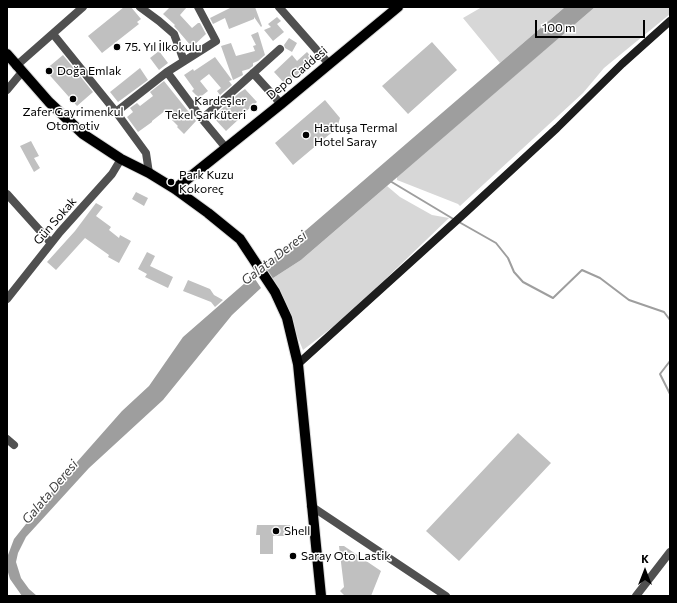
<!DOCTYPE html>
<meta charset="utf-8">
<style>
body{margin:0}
#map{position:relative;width:677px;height:603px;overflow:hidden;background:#fff;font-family:Commissioner,sans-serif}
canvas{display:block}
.frame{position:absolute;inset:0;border:8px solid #000;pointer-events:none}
.north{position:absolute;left:625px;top:551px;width:40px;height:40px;-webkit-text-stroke:3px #fff;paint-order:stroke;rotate:0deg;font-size:11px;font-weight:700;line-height:16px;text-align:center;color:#000}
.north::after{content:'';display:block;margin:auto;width:14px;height:18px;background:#000;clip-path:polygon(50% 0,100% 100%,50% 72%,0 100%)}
.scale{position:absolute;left:535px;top:20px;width:110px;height:18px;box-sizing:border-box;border:2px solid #000;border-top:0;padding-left:5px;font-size:12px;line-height:14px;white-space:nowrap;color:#000;-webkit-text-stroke:3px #fff;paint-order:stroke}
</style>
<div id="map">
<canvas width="677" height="603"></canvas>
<div class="frame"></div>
<div class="north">K</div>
<div class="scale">100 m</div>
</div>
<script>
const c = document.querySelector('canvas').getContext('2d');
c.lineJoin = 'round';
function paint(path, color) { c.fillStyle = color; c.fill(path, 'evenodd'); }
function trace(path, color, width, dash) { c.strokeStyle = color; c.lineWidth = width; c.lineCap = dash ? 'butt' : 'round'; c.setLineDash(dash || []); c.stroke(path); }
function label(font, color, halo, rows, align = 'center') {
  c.font = font + ' Commissioner,sans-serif'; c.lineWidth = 3; c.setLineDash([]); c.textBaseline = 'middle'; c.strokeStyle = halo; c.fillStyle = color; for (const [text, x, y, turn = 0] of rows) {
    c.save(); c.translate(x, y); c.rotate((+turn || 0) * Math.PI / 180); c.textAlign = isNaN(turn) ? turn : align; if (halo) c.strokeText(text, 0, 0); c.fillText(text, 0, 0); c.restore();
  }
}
paint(new Path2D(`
 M 482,7 L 565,7 L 500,63 L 463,18 Z
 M 595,7 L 670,7 L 670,14 L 604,68 L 583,93 L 460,206 L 458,204 L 397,180 L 397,176 Z
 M 387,186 L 400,197 L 432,215 L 449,218 L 347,316 L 303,350 L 284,304 L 270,280 L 301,260 Z`), '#d7d7d7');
paint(new Path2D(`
 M 565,7 L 595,7 L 301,260 L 270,280 L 262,268 Z
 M 253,276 L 261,288 L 232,315 L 163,400 L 89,468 L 26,537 L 18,553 L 16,562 L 21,578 L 29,589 L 37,596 L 22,596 L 10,579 L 7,569 L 8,555 L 14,539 L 61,480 L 122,411 L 149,386 L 183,337 Z`), '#9e9e9e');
trace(new Path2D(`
 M 390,181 L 455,220
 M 459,222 L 496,243 L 508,258 L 514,272 L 523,282 L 553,298 L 582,270 L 600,278 L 629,300 L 664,312 L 670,320
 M 670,361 L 660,374 L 670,394`), '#9e9e9e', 2);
paint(new Path2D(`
 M 124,7 L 131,7 L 141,19 L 137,22 L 139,24 L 102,53 L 88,36 Z
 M 170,7 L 187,7 L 180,15 L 192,28 L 198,23 L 200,23 L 206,34 L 192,47 L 174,26 L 175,25 L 163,14 Z
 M 232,7 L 255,7 L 262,26 L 261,27 L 254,17 L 254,19 L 229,29 L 225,18 L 213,24 L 210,18 Z
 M 277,17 L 281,21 L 277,24 L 284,32 L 273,41 L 264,30 L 271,27 L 268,24 Z
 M 258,32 L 265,55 L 258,61 L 253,63 L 253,66 L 249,69 L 242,71 L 243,75 L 233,80 L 221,46 L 231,43 L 236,56 L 255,51 L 253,46 L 256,45 L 251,35 Z
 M 289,38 L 297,43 L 292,52 L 285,48 L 284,45 Z
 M 432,42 L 457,70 L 408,114 L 382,86 Z
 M 159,51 L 168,63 L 159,70 L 150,58 Z
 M 307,52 L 315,61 L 303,72 L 302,71 L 285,84 L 274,72 L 292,55 L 297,61 Z
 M 63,55 L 93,92 L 77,106 L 45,70 Z
 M 215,57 L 232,80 L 229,81 L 232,85 L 220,95 L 217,91 L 221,88 L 209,74 L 200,81 L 208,91 L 199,98 L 192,91 L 194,89 L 184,75 L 193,69 L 194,71 Z
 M 140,68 L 148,80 L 118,102 L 110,92 Z
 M 164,81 L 196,121 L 184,134 L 177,127 L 178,126 L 172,120 L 173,119 L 166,110 L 152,121 L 152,122 L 138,132 L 127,117 L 133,112 L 130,108 L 137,103 L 140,106 L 153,96 L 150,92 Z
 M 245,89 L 257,102 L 238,118 L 239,119 L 226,131 L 213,117 L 239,93 Z
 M 325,100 L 340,118 L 337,128 L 293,165 L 275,143 Z
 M 31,141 L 39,156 L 34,158 L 40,168 L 34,172 L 20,146 Z
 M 136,192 L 148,198 L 144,206 L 132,199 Z
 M 96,203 L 103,207 L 96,216 L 111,227 L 109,230 L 119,238 L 120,235 L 131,241 L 119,263 L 108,257 L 109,255 L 85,238 L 56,270 L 47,262 L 75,231 Z
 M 147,252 L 155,256 L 150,266 L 173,277 L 168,288 L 145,277 L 147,274 L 138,269 Z
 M 188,280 L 210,289 L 214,295 L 223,300 L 215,307 L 211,302 L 183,291 Z
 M 518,433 L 551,463 L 459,561 L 426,531 Z
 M 257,525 L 290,525 L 290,536 L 273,536 L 273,554 L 260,554 L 260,535 L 256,535 Z
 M 339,546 L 344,546 L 381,571 L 371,596 L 345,596 L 340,591 L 344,587 Z`), '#c0c0c0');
const primary = new Path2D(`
 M 7,54 L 49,102 L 83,134 L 121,159 L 149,173 L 175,189 L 208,213 L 240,239 L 275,292 L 287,318 L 298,364 L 321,596
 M 175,189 L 281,104 L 398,7`);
trace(primary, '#dbdbdb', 12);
trace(new Path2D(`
 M 140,7 L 159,21 L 174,34 L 184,61
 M 279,7 L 329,64
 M 53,34 L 116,112 L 146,153 L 149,173
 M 16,66 L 83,7
 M 167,72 L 202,119 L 226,148
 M 253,73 L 281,104
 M 7,90 L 22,72
 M 116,112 L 167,72 L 216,41 L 198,7
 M 202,119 L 280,49
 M 7,194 L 51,243
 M 7,299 L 60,232 L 112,174 L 121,159
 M 7,439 L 14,445
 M 311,506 L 446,596
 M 636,596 L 670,552`), '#505050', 8);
trace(new Path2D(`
 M 298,364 L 466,212 L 557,128 L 622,64 L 670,21`), '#1d1d1d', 8);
trace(primary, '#000', 10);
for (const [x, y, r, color] of [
 [117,47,4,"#000"],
 [49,71,4,"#000"],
 [73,99,4,"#000"],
 [254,108,4,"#000"],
 [306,135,4,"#000"],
 [171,182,4,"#000"],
 [276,531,4,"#000"],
 [293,556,4,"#000"]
]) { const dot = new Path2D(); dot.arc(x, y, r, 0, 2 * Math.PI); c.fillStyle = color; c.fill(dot); trace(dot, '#fff', 1.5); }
label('12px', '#000', '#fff', [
 ["75. Yıl İlkokulu",125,47],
 ["Doğa Emlak",57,71],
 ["Kardeşler",246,101,"right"],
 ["Tekel Şarküteri",246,115,"right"],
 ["Zafer Gayrimenkul",73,112,"center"],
 ["Otomotiv",73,126,"center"],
 ["Hattuşa Termal",314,128],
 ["Hotel Saray",314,142],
 ["Park Kuzu",179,175],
 ["Kokoreç",179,189],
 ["Shell",284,531],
 ["Saray Oto Lastik",301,556]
], 'left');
label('12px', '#000', '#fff', [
 ["Depo Caddesi",297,73,-40],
 ["Gün Sokak",55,221,-49]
]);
label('italic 13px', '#3f3f3f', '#fff', [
 ["Galata Deresi",274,258,-38],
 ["Galata Deresi",50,492,-50]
]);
</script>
